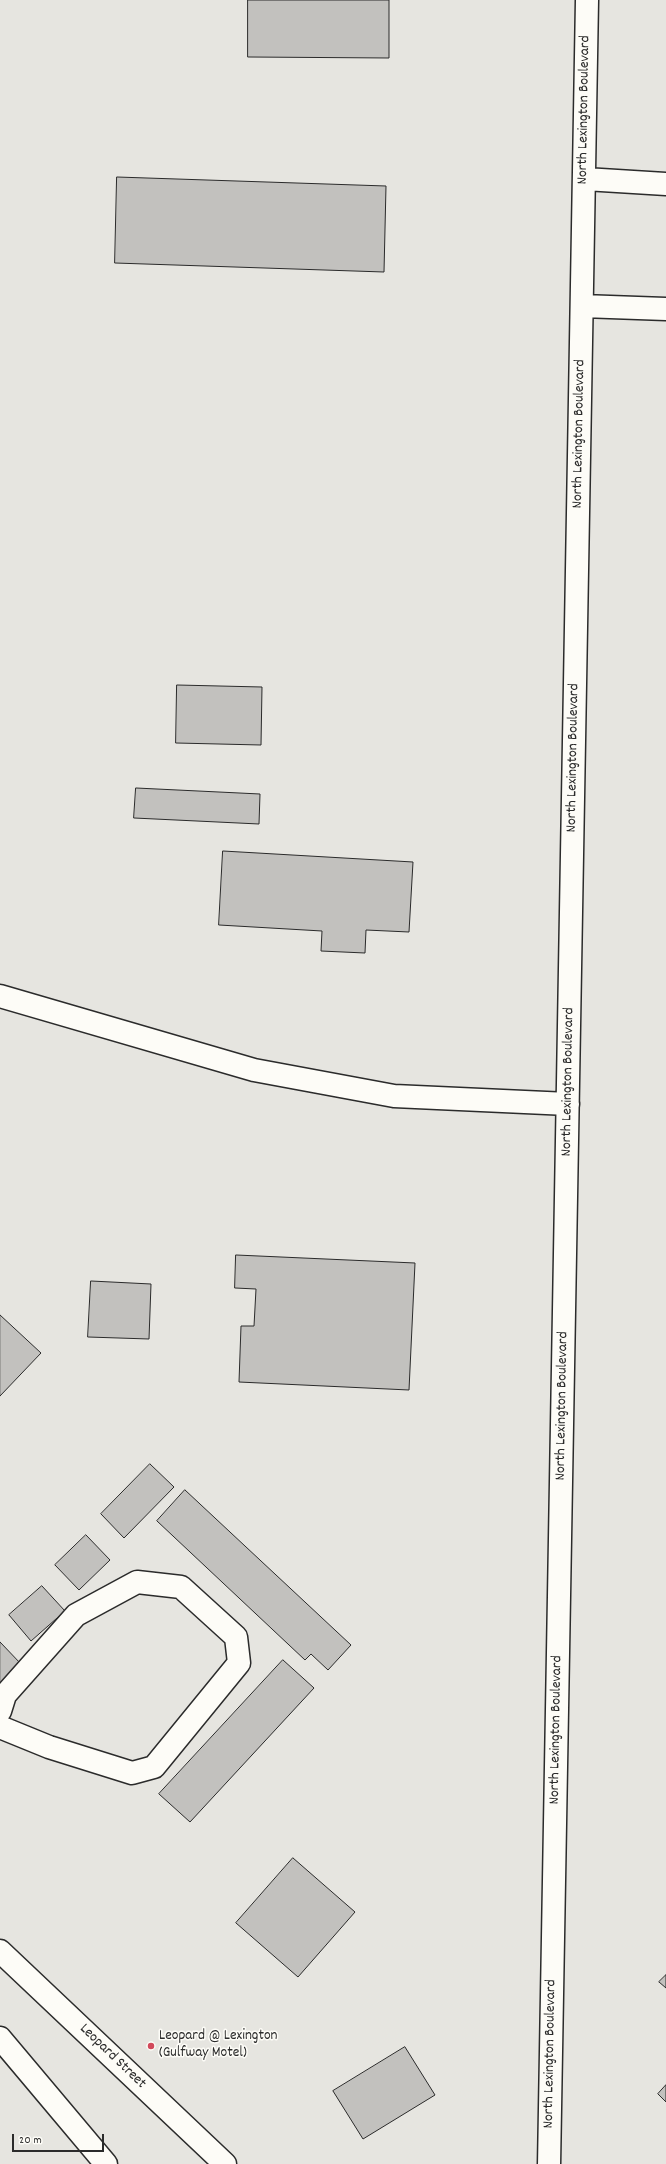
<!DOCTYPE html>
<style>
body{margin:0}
#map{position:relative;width:666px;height:2164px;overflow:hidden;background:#f5f4ef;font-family:Dekko,sans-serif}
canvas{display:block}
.scale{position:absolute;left:12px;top:2134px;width:92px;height:18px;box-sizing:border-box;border:2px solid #2b2b2b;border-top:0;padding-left:5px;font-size:12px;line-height:14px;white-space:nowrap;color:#2b2b2b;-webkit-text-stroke:3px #fdfcf7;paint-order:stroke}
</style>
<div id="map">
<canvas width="666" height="2164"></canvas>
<div class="scale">20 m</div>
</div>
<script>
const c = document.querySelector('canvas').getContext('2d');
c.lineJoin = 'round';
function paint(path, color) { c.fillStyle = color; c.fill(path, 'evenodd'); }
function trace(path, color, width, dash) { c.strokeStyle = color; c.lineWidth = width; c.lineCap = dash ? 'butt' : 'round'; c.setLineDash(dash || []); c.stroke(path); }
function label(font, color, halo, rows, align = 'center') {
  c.font = font + ' Dekko,sans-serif'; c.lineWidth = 3; c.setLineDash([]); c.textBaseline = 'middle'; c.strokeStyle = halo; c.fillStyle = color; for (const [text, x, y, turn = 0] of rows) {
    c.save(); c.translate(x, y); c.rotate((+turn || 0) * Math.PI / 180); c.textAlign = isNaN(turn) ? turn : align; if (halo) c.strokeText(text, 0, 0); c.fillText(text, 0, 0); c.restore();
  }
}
paint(new Path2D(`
 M 0,0 L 666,0 L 666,2164 L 0,2164 Z`), '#e6e5e0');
const building = new Path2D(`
 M 248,0 L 389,0 L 389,58 L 248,57 Z
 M 117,177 L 386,186 L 384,272 L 115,263 Z
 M 177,685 L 262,687 L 261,745 L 176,743 Z
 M 136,788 L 260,794 L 259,824 L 134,818 Z
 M 223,851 L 413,862 L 409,932 L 366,930 L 365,953 L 321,951 L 322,931 L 219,925 Z
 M 236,1255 L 415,1263 L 409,1390 L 239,1382 L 241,1326 L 254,1326 L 256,1289 L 235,1288 Z
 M 91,1281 L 151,1284 L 149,1339 L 88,1337 Z
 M 0,1315 L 41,1353 L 0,1396 Z
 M 150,1464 L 174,1487 L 124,1538 L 101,1514 Z
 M 185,1490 L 351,1645 L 328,1670 L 311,1654 L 305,1660 L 157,1521 Z
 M 86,1535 L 110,1560 L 79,1590 L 55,1565 Z
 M 42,1586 L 65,1611 L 31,1641 L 9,1615 Z
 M 0,1642 L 21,1664 L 0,1684 Z
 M 283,1660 L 314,1688 L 190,1822 L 159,1794 Z
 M 293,1858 L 355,1912 L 298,1977 L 236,1923 Z
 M 666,1975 L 666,1988 L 659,1982 Z
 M 405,2047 L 435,2095 L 363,2139 L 333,2091 Z
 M 666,2085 L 666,2102 L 658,2094 Z`);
paint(building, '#c2c1be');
trace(building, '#2b2b2b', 1);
const minor = new Path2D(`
 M 585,179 L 666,184
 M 582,306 L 666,309
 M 0,996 L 254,1070 L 394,1096 L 568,1104
 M 0,1711 L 5,1695 L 76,1615 L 137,1582 L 181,1587 L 236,1637 L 239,1663 L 154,1767 L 132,1773 L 49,1747 L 0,1727
 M 549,2164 L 587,0`);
const major = new Path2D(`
 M 0,1951 L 225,2164
 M 0,2038 L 106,2164`);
trace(minor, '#2b2b2b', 25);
trace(major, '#2b2b2b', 25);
trace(minor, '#fdfcf7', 22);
trace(major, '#fdfcf7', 22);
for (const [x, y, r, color] of [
 [151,2046,4,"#d1495b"]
]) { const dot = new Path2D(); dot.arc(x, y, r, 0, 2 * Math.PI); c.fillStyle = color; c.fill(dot); trace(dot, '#fdfcf7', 1.5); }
label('15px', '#2b2b2b', '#fdfcf7', [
 ["North Lexington Boulevard",585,110,-89],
 ["North Lexington Boulevard",580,434,-89],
 ["North Lexington Boulevard",574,758,-89],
 ["North Lexington Boulevard",569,1082,-89],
 ["North Lexington Boulevard",563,1406,-89],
 ["North Lexington Boulevard",557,1730,-89],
 ["North Lexington Boulevard",551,2054,-89],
 ["Leopard Street",112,2057,44]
]);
label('15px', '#2b2b2b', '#fdfcf7', [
 ["Leopard @ Lexington",159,2037],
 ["(Gulfway Motel)",159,2054]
], 'left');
</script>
